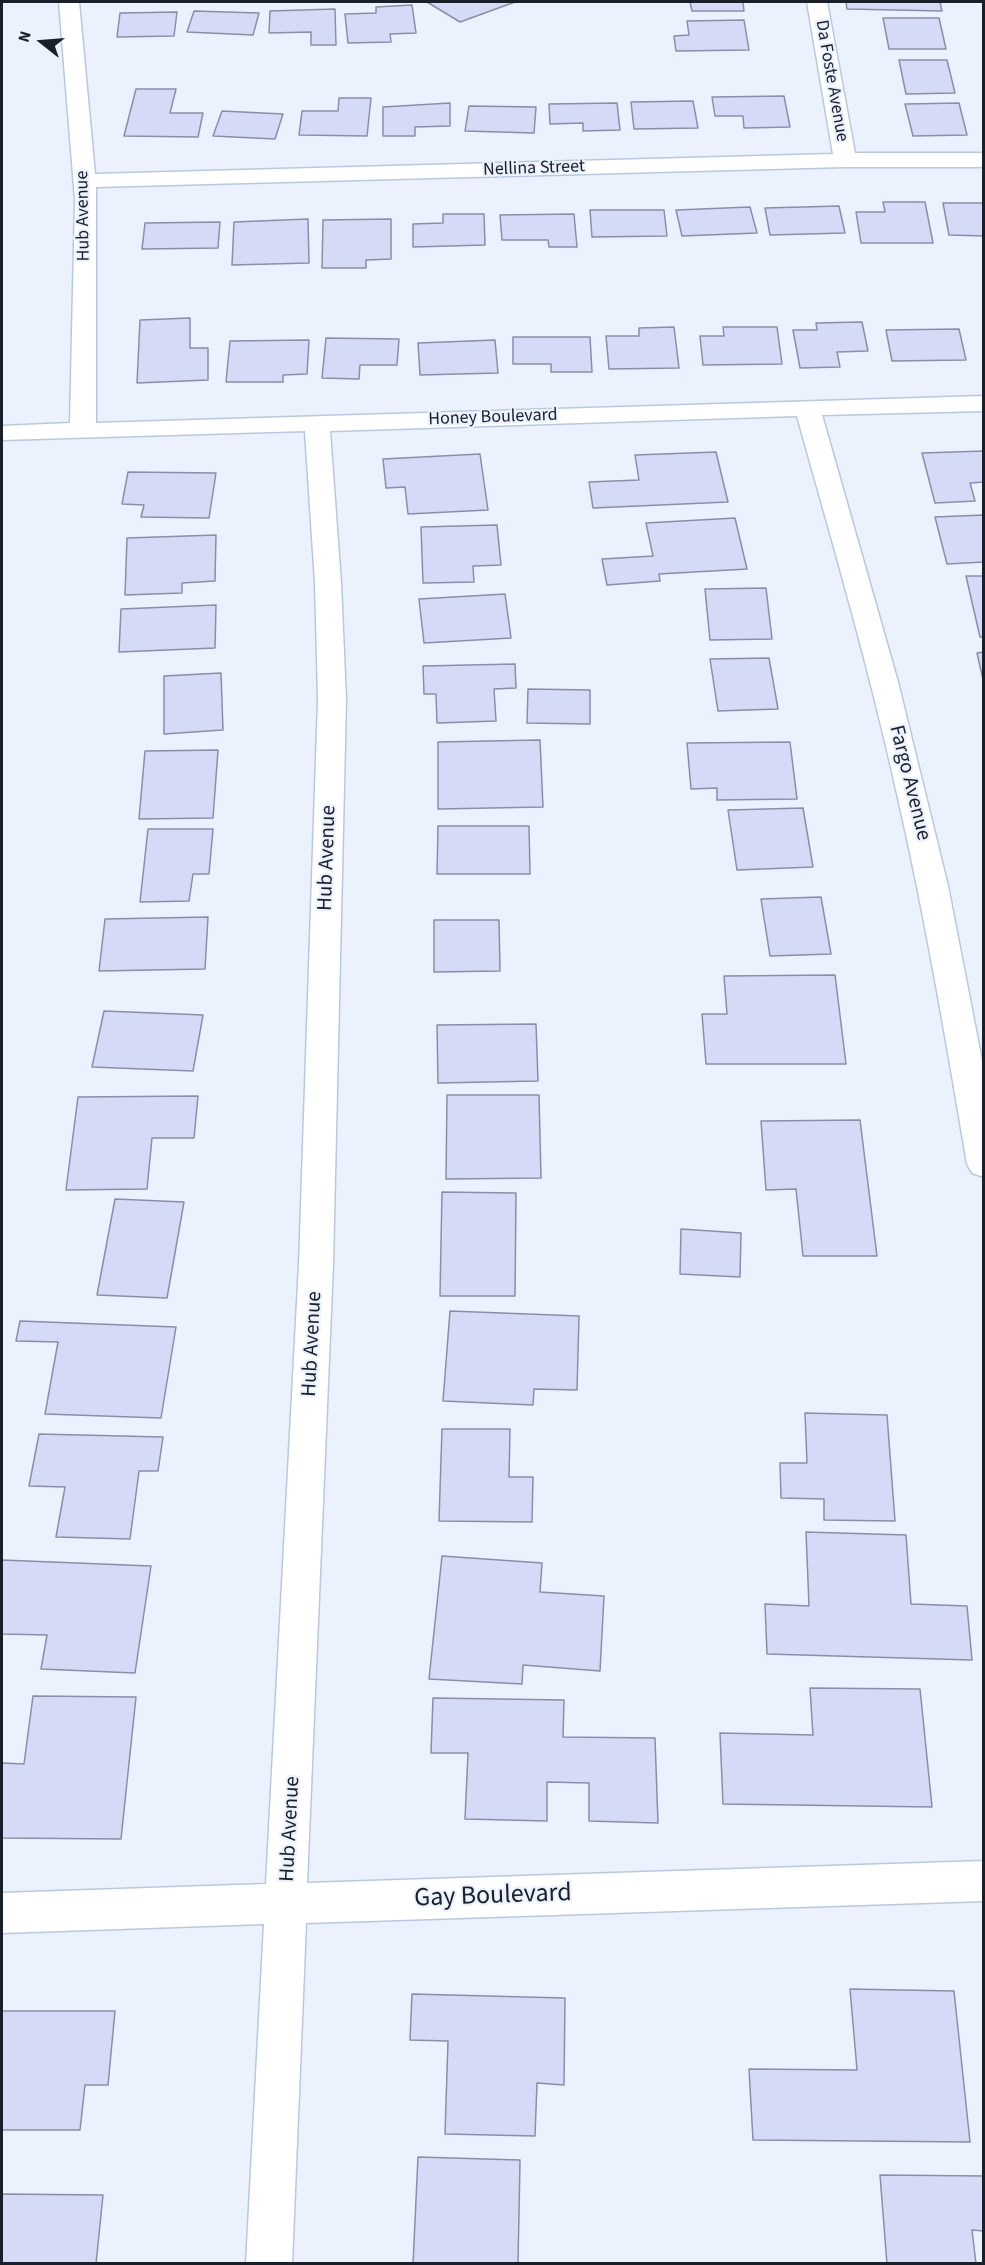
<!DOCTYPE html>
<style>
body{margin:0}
#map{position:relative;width:985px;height:2265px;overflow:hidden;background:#ebf2fd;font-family:"Source Sans 3",sans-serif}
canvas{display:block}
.frame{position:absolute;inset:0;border:3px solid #1a2029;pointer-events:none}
.north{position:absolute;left:12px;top:12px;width:60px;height:60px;-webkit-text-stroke:4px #ebf2fd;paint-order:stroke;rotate:287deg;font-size:16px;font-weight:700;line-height:24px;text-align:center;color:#1a2029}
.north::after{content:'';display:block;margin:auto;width:21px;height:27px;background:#1a2029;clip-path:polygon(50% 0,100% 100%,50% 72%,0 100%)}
</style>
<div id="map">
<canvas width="985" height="2265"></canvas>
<div class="frame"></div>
<div class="north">N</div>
</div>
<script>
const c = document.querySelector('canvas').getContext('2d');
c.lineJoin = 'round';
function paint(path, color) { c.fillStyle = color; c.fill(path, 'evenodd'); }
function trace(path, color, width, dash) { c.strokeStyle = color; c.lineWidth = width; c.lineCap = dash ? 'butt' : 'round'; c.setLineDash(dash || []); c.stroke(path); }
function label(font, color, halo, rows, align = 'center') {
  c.font = font + ' "Source Sans 3",sans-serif'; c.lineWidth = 4.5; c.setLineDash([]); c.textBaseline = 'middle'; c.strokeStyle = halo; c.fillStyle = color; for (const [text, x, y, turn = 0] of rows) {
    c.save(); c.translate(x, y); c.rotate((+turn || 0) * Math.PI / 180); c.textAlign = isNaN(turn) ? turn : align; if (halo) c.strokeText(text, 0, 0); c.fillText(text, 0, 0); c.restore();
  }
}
const building = new Path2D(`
 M 427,2 L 515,2 L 460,22 Z
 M 690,2 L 743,2 L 744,11 L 692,11 Z
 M 846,2 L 940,2 L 942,11 L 847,9 Z
 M 412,5 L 416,33 L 390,34 L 391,42 L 348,43 L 345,14 L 376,13 L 376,7 Z
 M 335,9 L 336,45 L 311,45 L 311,32 L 269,33 L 270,11 Z
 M 194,11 L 259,13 L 253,35 L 187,32 Z
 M 177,12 L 174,36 L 117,37 L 120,13 Z
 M 883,18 L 939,18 L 946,49 L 889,49 Z
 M 744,20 L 749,50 L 676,51 L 674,36 L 689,35 L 687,21 Z
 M 899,60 L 947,60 L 955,93 L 906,94 Z
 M 136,89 L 176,89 L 170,113 L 203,113 L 198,137 L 124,136 Z
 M 784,96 L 790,127 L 744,128 L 743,116 L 715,116 L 712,97 Z
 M 339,98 L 371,98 L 367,136 L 299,135 L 302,111 L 338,111 Z
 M 693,101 L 698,128 L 634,129 L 631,102 Z
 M 450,103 L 450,126 L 415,127 L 415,136 L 383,136 L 383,107 Z
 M 617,103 L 620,130 L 583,131 L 583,123 L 550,124 L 549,104 Z
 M 959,103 L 967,135 L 913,136 L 905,104 Z
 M 469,106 L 536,107 L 534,133 L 465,131 Z
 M 222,111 L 283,114 L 275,139 L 213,136 Z
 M 883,202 L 925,202 L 933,243 L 861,243 L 856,212 L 885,212 Z
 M 943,203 L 984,203 L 984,236 L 949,235 Z
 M 839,206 L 845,233 L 770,235 L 765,208 Z
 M 750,207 L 757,233 L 682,236 L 676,210 Z
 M 590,210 L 664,210 L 667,236 L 592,237 Z
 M 443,214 L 484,214 L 485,245 L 413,247 L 413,224 L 443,223 Z
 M 574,214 L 577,247 L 549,247 L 548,240 L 502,240 L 500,215 Z
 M 308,219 L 309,263 L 232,265 L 234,222 Z
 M 391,219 L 391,259 L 366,260 L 366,268 L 322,268 L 323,220 Z
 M 220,222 L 218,248 L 142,249 L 145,223 Z
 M 190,318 L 190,348 L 208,348 L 208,380 L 137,383 L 140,320 Z
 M 862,322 L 868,351 L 837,352 L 840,367 L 800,368 L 793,330 L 817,330 L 816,323 Z
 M 674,327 L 679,368 L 609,369 L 606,336 L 639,336 L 639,328 Z
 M 723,327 L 777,327 L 782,364 L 703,365 L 700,336 L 724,336 Z
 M 959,329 L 966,360 L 892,361 L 886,330 Z
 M 513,337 L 590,337 L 592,372 L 551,372 L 551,364 L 513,364 Z
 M 326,338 L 399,339 L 397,365 L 360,365 L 359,379 L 322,378 Z
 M 309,340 L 307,374 L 283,375 L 283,382 L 226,382 L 230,341 Z
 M 495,340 L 498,373 L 420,375 L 418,343 Z
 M 984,451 L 984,482 L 970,483 L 975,501 L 935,503 L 922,453 Z
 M 716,452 L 728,502 L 593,508 L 589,482 L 639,480 L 635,455 Z
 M 480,454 L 488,510 L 408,514 L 405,487 L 386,488 L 383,459 Z
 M 128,472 L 216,473 L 209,518 L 141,517 L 144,505 L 122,504 Z
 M 984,515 L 984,562 L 947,564 L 935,517 Z
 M 735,518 L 747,569 L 659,574 L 660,581 L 607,585 L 602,559 L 653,556 L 646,523 Z
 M 497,525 L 501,565 L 473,566 L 474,582 L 423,583 L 421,527 Z
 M 216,535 L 215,581 L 182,583 L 182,593 L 125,595 L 127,538 Z
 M 966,576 L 984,576 L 984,637 L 980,637 Z
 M 766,588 L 772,639 L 710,640 L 705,589 Z
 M 505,594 L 511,638 L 424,643 L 419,599 Z
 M 216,605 L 215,648 L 119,652 L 121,609 Z
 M 984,652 L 984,684 L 977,653 Z
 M 769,658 L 778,709 L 718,711 L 710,659 Z
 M 515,664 L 516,688 L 494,689 L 496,721 L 437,723 L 436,694 L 424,694 L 423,666 Z
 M 221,673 L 223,730 L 164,734 L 164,676 Z
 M 528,689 L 590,690 L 590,724 L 527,723 Z
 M 540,740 L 543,807 L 438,809 L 438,742 Z
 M 790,742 L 797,799 L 717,800 L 717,788 L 691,789 L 687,743 Z
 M 218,750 L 213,818 L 139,819 L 145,751 Z
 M 803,808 L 813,867 L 737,870 L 728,810 Z
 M 438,826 L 529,826 L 530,874 L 437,874 Z
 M 148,829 L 213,829 L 209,874 L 193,874 L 189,901 L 140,902 Z
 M 821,897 L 831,954 L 770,956 L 761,899 Z
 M 208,917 L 205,969 L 99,971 L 105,919 Z
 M 434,920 L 499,920 L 500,971 L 434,972 Z
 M 835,975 L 846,1064 L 706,1064 L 702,1014 L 727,1014 L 724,976 Z
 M 104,1011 L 203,1015 L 193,1071 L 92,1067 Z
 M 536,1024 L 538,1081 L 438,1083 L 437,1025 Z
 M 447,1095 L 539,1095 L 541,1178 L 446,1179 Z
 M 198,1096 L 194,1138 L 152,1138 L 147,1189 L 66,1190 L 78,1097 Z
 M 860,1120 L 877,1256 L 803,1256 L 796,1189 L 766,1190 L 761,1121 Z
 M 442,1192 L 516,1193 L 515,1296 L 440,1296 Z
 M 115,1199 L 184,1202 L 167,1298 L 97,1295 Z
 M 681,1229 L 741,1233 L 740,1277 L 680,1274 Z
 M 450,1311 L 579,1316 L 577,1390 L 534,1389 L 533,1405 L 443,1401 Z
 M 20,1321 L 176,1327 L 161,1418 L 45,1414 L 58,1342 L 16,1341 Z
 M 805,1413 L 887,1415 L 895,1521 L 824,1520 L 824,1499 L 781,1498 L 780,1463 L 807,1463 Z
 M 442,1429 L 510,1429 L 509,1477 L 533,1477 L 532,1522 L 439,1521 Z
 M 39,1434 L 163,1437 L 158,1471 L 139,1471 L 130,1539 L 56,1537 L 65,1487 L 29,1486 Z
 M 806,1532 L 906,1535 L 911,1604 L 967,1606 L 972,1660 L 767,1654 L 765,1604 L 809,1606 Z
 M 442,1556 L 542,1563 L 540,1592 L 604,1596 L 600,1671 L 523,1665 L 522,1684 L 429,1679 Z
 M 2,1560 L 151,1566 L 135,1673 L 41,1669 L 47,1635 L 2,1634 Z
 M 810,1688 L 920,1689 L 932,1807 L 723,1804 L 720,1733 L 813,1735 Z
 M 33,1696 L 136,1697 L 121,1839 L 2,1838 L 2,1763 L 24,1764 Z
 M 433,1698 L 564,1700 L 563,1737 L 655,1738 L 658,1823 L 589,1821 L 589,1783 L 547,1782 L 547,1821 L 465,1819 L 468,1753 L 431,1753 Z
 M 850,1989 L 954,1991 L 970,2142 L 753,2140 L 749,2069 L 857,2070 Z
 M 412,1994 L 565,1998 L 564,2085 L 537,2083 L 535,2136 L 445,2134 L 448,2041 L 410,2040 Z
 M 2,2011 L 115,2011 L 108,2085 L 85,2085 L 80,2130 L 2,2130 Z
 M 418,2157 L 520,2160 L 518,2264 L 413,2264 Z
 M 880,2175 L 984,2176 L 984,2231 L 972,2230 L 976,2264 L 887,2264 Z
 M 2,2194 L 103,2195 L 96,2264 L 2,2264 Z`);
paint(building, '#d5daf6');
trace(building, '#8a8ea9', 1.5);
const street = new Path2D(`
 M 59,2 L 79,2 L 95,174 L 833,154 L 807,2 L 827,2 L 855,153 L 984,153 L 984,167 L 845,167 L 96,187 L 96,423 L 984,396 L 984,411 L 822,415 L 898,682 L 948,886 L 984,1071 L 984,1177 L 972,1173 L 967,1164 C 946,1040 925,916 897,794 C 869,667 832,541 797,416 L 330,431 L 341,583 L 346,699 L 333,1264 L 307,1883 L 984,1861 L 984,1901 L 306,1923 L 292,2264 L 246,2264 L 264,1924 L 2,1933 L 2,1893 L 266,1884 L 299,1264 L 318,699 L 315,583 L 305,431 L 2,440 L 2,426 L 70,423 L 75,200 Z`);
trace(street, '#b7c9e1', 3);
paint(street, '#fff');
label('18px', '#1a2029', '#ebf2fd', [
 ["Da Foste Avenue",831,81,80],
 ["Nellina Street",534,169,-2],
 ["Hub Avenue",84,216,-91],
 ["Honey Boulevard",493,418,-2]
]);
label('21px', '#1a2029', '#ebf2fd', [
 ["Fargo Avenue",909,783,76],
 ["Hub Avenue",328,858,-88],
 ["Hub Avenue",313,1344,-87],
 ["Hub Avenue",291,1829,-87]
]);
label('26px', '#1a2029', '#ebf2fd', [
 ["Gay Boulevard",493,1897,-2]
]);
</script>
